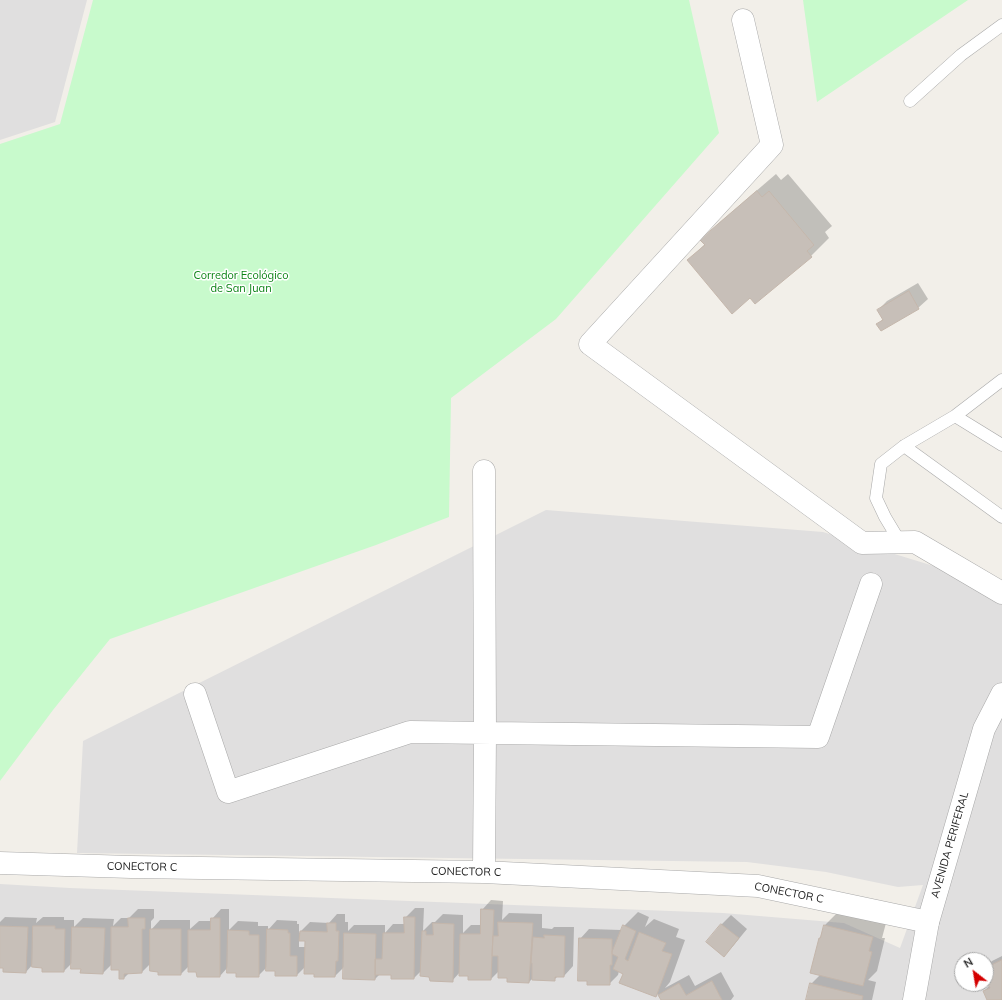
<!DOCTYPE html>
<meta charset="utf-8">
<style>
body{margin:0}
#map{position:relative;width:1002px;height:1000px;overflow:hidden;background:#f2efe9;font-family:Mulish,sans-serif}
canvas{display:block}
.north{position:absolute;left:954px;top:952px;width:40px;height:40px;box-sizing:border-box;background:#fff;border:1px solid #a7a7a7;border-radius:50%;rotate:329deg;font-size:11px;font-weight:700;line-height:16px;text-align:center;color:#222}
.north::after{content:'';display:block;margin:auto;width:14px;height:18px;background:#d40000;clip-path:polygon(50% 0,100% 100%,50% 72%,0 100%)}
</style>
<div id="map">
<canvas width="1002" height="1000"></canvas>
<div class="north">N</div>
</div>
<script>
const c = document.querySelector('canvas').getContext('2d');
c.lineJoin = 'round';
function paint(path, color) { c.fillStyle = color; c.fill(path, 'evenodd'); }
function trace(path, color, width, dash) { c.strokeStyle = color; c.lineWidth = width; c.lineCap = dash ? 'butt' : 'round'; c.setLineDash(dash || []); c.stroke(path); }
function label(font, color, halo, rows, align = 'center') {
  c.font = font + ' Mulish,sans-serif'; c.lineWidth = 3; c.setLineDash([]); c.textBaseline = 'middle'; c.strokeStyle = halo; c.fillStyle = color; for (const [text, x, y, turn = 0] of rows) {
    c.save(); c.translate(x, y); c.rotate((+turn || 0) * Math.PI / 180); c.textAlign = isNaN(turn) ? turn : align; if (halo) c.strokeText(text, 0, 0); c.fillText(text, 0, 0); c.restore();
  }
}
paint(new Path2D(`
 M 0,0 L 87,0 L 55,122 L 0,140 Z
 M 546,510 L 823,532 L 1002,587 L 1002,1000 L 0,1000 L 0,884 L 70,888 L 723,913 L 844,923 L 900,948 L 923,885 L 898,887 L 826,872 L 747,862 L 77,853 L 83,741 ZM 962,960 L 986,960 L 986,984 L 962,984 Z`), '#e0dfdf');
paint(new Path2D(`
 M 93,0 L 689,0 L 719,133 L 556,319 L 451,398 L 449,517 L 376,545 L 110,639 L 53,710 L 0,781 L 0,144 L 60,124 Z
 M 803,0 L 968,0 L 817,102 Z`), '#c8facc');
paint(new Path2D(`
 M 776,174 L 781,180 L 788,174 L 832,226 L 825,232 L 829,238 L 811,256 L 750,297 L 688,260 L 705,244 L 701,240 L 720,222 Z
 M 918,283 L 928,299 L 918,308 L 877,324 L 883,319 L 878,310 L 887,301 Z
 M 491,900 L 503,901 L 502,920 L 509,913 L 542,914 L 542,928 L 552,929 L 554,927 L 574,927 L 573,966 L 564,976 L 558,976 L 554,980 L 532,979 L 529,982 L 508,977 L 499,971 L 491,979 L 469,975 L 460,972 L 452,981 L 430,976 L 421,971 L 414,978 L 392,974 L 380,974 L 375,979 L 344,967 L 335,976 L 315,973 L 305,967 L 297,975 L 276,971 L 267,967 L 258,976 L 237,972 L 228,967 L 220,976 L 197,971 L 189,966 L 181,974 L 159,971 L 151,963 L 142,972 L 130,972 L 124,978 L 120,969 L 112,964 L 103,973 L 82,968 L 72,963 L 64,971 L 43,971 L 43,967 L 33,964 L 26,972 L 0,967 L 0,922 L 5,917 L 37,918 L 36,923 L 43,917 L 64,917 L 64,920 L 74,920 L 74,927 L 83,918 L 114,919 L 113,926 L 121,918 L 129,918 L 138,909 L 154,909 L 154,918 L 151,921 L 151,930 L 160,920 L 190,920 L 190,929 L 199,921 L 212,921 L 212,919 L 221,909 L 229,909 L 229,930 L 238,921 L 258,922 L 258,926 L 268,926 L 268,930 L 277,920 L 297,921 L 297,924 L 299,924 L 299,933 L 310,922 L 329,923 L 337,914 L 345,914 L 345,922 L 348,922 L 348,931 L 354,925 L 385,925 L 385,933 L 393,924 L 405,924 L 405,918 L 415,908 L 424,908 L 423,931 L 432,922 L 435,922 L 443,914 L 463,915 L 463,933 L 471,925 L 481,925 L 482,910 ZM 299,940 L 306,940 L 306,947 L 299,947 Z
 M 839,911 L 886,923 L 882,938 L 885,938 L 877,971 L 868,980 L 876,982 L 872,1000 L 807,1000 L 811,984 L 821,974 L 822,936 L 825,925 Z
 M 638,912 L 649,917 L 645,927 L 654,919 L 679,929 L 676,937 L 685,940 L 670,982 L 665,988 L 689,975 L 695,986 L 721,972 L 734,996 L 731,1000 L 662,1000 L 658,994 L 656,996 L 619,971 L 618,975 L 609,984 L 588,980 L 580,939 L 589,929 L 621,930 L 621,934 L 624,926 Z
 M 731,915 L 747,929 L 733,946 L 724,955 L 708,942 L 722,924 Z
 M 1002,956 L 1002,1000 L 988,1000 L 984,991 L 990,985 L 986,977 L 986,967 L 992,961 Z`), '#0003');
const building = new Path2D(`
 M 757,191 L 762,197 L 769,191 L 814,245 L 807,251 L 812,257 L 755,304 L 750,298 L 732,314 L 687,260 L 705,245 L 700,240 Z
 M 909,291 L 919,309 L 881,331 L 876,324 L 883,320 L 877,310 Z
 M 481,909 L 494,910 L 491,980 L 468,980 L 468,976 L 459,976 L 460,934 L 480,934 Z
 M 404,917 L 415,917 L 414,979 L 391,979 L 391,975 L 375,975 L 375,959 L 382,959 L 383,933 L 404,933 Z
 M 128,918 L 145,918 L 145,929 L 142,929 L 142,973 L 124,974 L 124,979 L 119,979 L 119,970 L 111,970 L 111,927 L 128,927 Z
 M 211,918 L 220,918 L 220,977 L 197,977 L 196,972 L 188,972 L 188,930 L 210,930 Z
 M 498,922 L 533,923 L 529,983 L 507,982 L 507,978 L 498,978 L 498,956 L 492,956 L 493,936 L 498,936 Z
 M 327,923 L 336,923 L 336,931 L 339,931 L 338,961 L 336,961 L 335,977 L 314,977 L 314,974 L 304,974 L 305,941 L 299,941 L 300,931 L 327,932 Z
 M 433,923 L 454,924 L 453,982 L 430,981 L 429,977 L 420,976 L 422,931 L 426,931 L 426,935 L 433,935 Z
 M 721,924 L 739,938 L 724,957 L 706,942 Z
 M 623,925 L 636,931 L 625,959 L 628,961 L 639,932 L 666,943 L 662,951 L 672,954 L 656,997 L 619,983 L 623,974 L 613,969 L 618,957 L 612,954 L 612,952 Z
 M 824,925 L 873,937 L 869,951 L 872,952 L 863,986 L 810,973 L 819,938 L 820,938 Z
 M 0,926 L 28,927 L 26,973 L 3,972 L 3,968 L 0,968 Z
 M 33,926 L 55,926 L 55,929 L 65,929 L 64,972 L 42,972 L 42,968 L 32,967 Z
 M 72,927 L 105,928 L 103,974 L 80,973 L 81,969 L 71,969 Z
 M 150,929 L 181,929 L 181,975 L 158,975 L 158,972 L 150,971 Z
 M 267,929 L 288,930 L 288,933 L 290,933 L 290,956 L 297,956 L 297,976 L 275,976 L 275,971 L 266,971 Z
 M 228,930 L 249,931 L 249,935 L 259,935 L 259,977 L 236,977 L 236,973 L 227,973 Z
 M 344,933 L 376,934 L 375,980 L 343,979 Z
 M 544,935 L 565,936 L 564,977 L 555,977 L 555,981 L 532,980 L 532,963 L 531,963 L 533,937 L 544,938 Z
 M 579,938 L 612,939 L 612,965 L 610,965 L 610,985 L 587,985 L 587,981 L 578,981 Z
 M 1002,960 L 1002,1000 L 987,1000 L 983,991 L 990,988 L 986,980 L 986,968 Z
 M 712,981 L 722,1000 L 661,1000 L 658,995 L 679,983 L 686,995 Z
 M 810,983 L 863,996 L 862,1000 L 806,1000 Z`);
paint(building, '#c7bfb8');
trace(building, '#c4b6ab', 1);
const service = new Path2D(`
 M 910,101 L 961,55 L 1002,25
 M 955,416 L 1002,445
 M 904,446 L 1002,517
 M 900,542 L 885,517 L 876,498 L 881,464 L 904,446 L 955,416 L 1002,380`);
const minor = new Path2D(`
 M 743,20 L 772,145 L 590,344 L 862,543 L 915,542 L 1002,593
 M 195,694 L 228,792 L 410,732 L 818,737 L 871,584
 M 0,863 L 131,867 L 484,872 L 758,886 L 928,922
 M 484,872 L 485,733 L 484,471`);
const tertiary = new Path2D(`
 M 914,1000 L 928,922 L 984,729 L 1002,694`);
trace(service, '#a9a9a9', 13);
trace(minor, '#a9a9a9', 23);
trace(tertiary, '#a9a9a9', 23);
trace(service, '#fff', 12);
trace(minor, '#fff', 22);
trace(tertiary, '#fff', 22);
label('11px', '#0c8416', '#fff', [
 ["Corredor Ecológico",241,276],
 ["de San Juan",241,289]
]);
label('11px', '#222', '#fff', [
 ["AVENIDA PERIFERAL",950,845,-74],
 ["CONECTOR C",142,867,1],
 ["CONECTOR C",466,872,1],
 ["CONECTOR C",789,893,11]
]);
</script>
